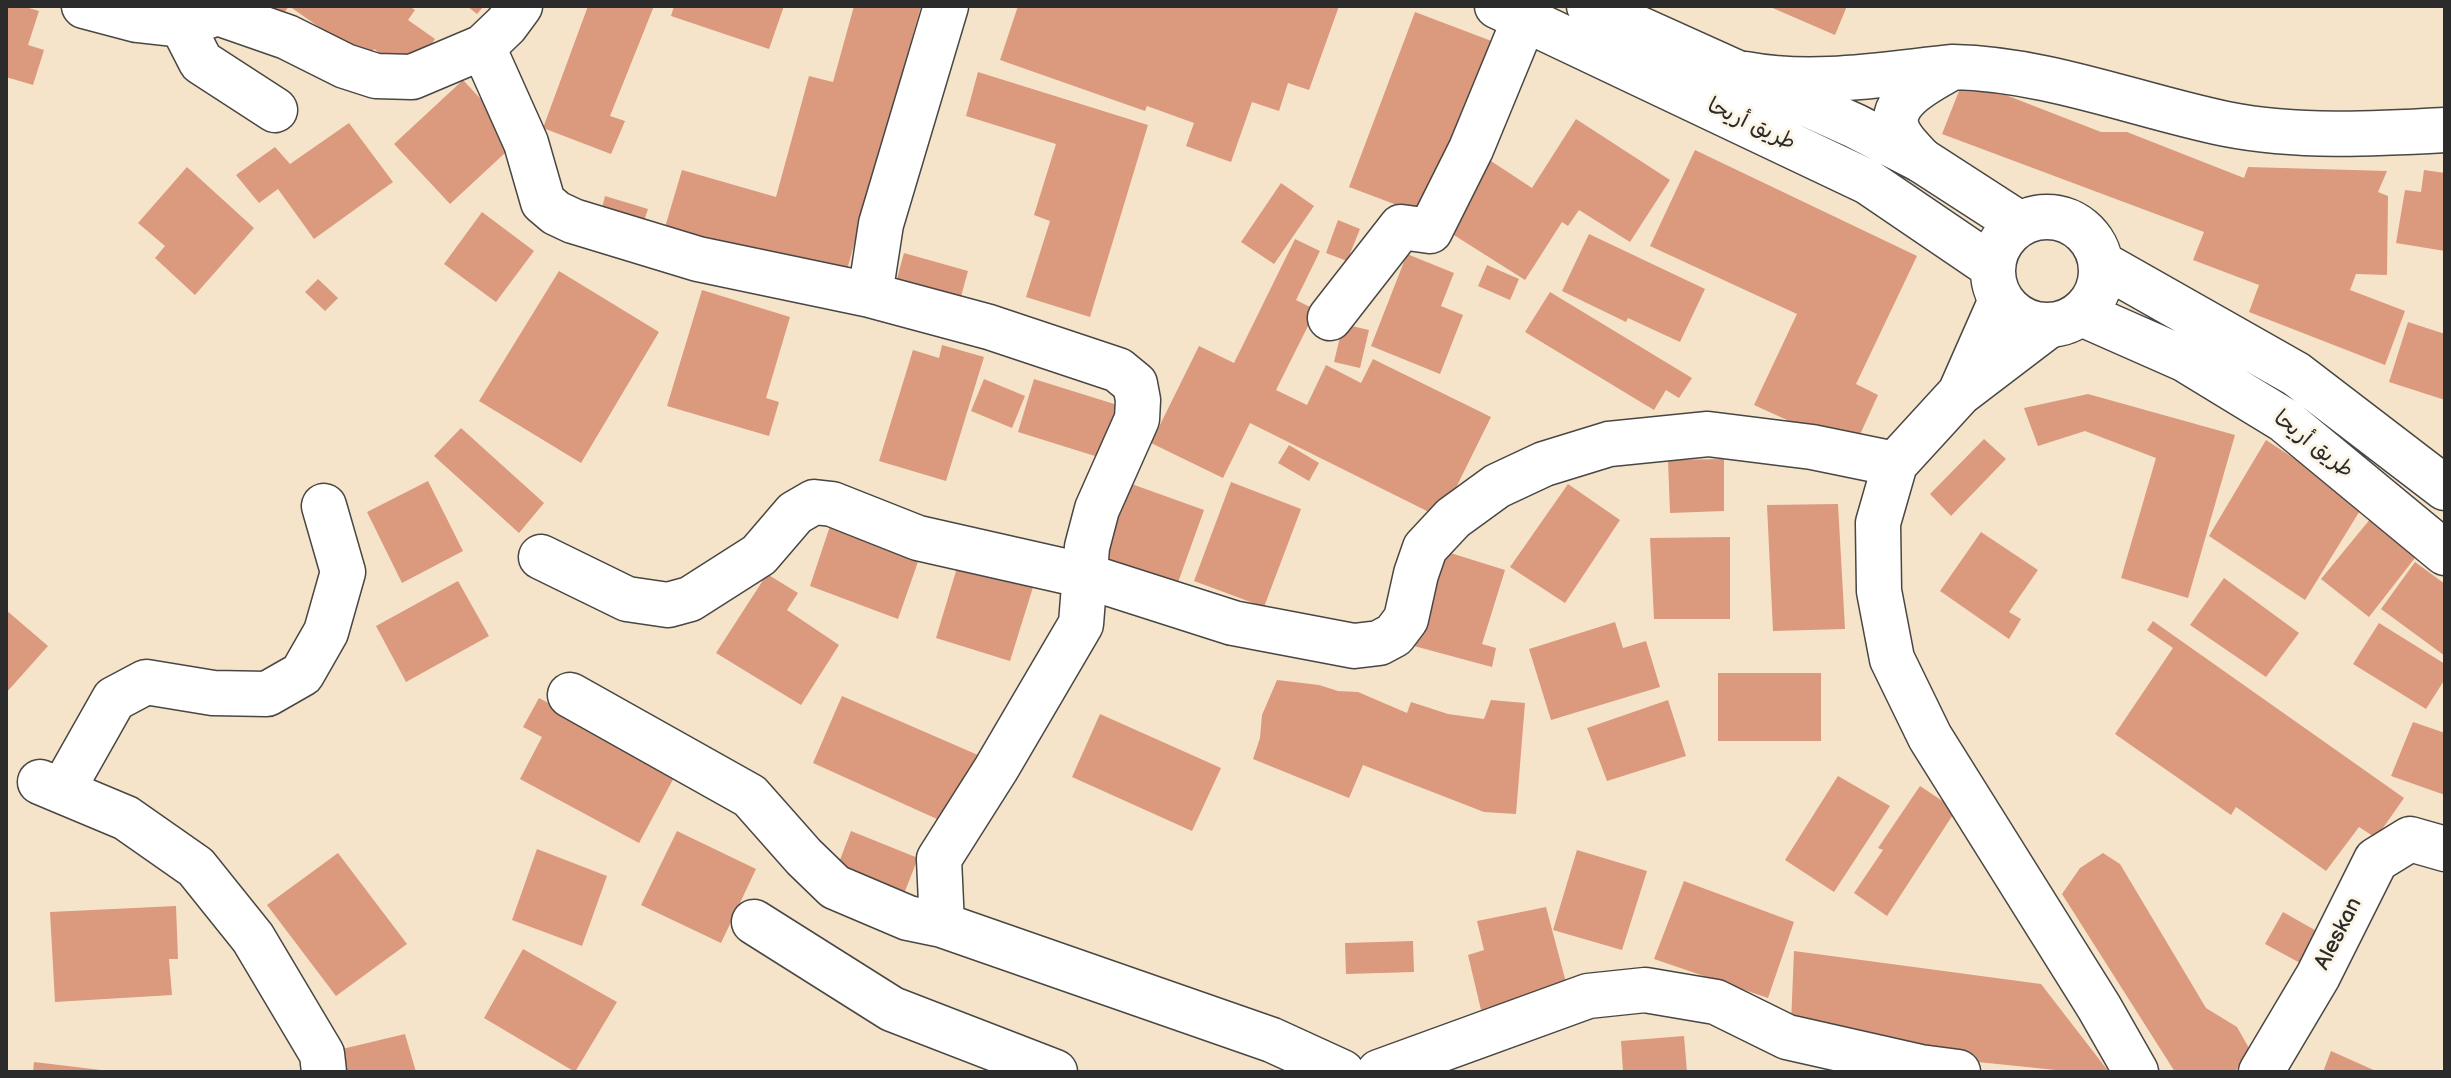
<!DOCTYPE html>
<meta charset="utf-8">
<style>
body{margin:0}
#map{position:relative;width:2451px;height:1078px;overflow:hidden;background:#f6e4ca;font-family:"Balsamiq Sans",sans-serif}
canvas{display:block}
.frame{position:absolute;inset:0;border:8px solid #2b2b2b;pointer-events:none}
</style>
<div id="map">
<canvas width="2451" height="1078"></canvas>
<div class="frame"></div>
</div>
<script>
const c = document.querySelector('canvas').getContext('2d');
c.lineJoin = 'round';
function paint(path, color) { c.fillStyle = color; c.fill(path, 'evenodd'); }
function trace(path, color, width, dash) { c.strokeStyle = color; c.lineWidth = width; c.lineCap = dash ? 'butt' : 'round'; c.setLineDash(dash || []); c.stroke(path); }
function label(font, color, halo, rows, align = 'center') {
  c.font = font + ' "Balsamiq Sans","Playpen Sans Arabic",sans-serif'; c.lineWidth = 6; c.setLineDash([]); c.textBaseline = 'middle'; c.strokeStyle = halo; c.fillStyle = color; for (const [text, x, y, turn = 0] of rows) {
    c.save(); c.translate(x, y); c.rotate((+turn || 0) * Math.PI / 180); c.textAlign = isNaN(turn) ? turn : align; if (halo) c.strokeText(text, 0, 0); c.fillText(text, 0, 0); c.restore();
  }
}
paint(new Path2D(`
 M 6,6 L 22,6 L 39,11 L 28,45 L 44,50 L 33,85 L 6,77 Z
 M 241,6 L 409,6 L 415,10 L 408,20 L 435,39 L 410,75 L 374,49 L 366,60 L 289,6 L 273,29 Z
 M 467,6 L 484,6 L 477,14 Z
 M 588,6 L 654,6 L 610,116 L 625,121 L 611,154 L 543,128 Z
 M 674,6 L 784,6 L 769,49 L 671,16 Z
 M 854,6 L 921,6 L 843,284 L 663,234 L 682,170 L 776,197 L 809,76 L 833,82 Z
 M 1018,6 L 1339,6 L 1309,90 L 1288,83 L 1279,111 L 1252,102 L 1231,162 L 1186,146 L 1194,123 L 1147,106 L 1145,111 L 1000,60 Z
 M 1768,6 L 1847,6 L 1835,35 Z
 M 1415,12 L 1502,45 L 1426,216 L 1349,187 Z
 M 978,72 L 1148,125 L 1090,317 L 1026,297 L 1050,221 L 1034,215 L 1056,144 L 966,116 Z
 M 463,80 L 519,140 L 450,204 L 394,144 Z
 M 1959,91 L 1998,92 L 2101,132 L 2127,132 L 2244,178 L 2248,167 L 2387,171 L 2378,192 L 2388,196 L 2387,275 L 2356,274 L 2350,290 L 2405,311 L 2385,365 L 2249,312 L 2259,285 L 2193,260 L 2204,232 L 1942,134 Z
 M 1576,119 L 1670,180 L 1630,242 L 1579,210 L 1568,226 L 1562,222 L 1525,280 L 1446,230 L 1491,161 L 1532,188 Z
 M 349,123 L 393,182 L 314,239 L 278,189 L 259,203 L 236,175 L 275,147 L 290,164 Z
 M 1695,150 L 1917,256 L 1856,384 L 1878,395 L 1853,450 L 1754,405 L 1797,314 L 1650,246 Z
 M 187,167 L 254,228 L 195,295 L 155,258 L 165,246 L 138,223 Z
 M 2424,170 L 2445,173 L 2445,251 L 2396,243 L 2405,190 L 2421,192 Z
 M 1281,183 L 1314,206 L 1274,264 L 1241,242 Z
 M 605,196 L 648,209 L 643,224 L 601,212 Z
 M 482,212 L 534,251 L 496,302 L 444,264 Z
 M 1338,220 L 1360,229 L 1347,261 L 1326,253 Z
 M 1589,234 L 1705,289 L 1680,342 L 1628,318 L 1626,322 L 1562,291 Z
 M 1295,239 L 1320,251 L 1296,300 L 1316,310 L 1276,390 L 1307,405 L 1326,365 L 1361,383 L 1373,359 L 1491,417 L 1441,518 L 1250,423 L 1223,478 L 1151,443 L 1199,346 L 1234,363 Z
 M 904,253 L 968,271 L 957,311 L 893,293 Z
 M 1407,254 L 1454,273 L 1441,306 L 1463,315 L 1440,374 L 1371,346 Z
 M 1487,265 L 1519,279 L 1510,300 L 1478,286 Z
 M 559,271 L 659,332 L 581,463 L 479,401 Z
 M 318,279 L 338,298 L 325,311 L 305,292 Z
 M 702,290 L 790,317 L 766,398 L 779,402 L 769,436 L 667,406 Z
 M 1550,292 L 1692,378 L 1679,398 L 1666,390 L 1654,410 L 1525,332 Z
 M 2408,322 L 2445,334 L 2445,400 L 2389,382 Z
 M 1343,324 L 1369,330 L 1360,368 L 1334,362 Z
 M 942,345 L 984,357 L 946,481 L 879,461 L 913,350 L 939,358 Z
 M 984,379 L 1025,396 L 1012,428 L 971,411 Z
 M 1034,379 L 1127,408 L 1111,461 L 1018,432 Z
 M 2088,394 L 2235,435 L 2188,598 L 2121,578 L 2156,458 L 2085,431 L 2038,446 L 2024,408 Z
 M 461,428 L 544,503 L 519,533 L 434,456 Z
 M 1984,439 L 2006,459 L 1951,516 L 1930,494 Z
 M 2266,440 L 2364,504 L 2305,600 L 2209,536 Z
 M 1289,445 L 1319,463 L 1309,481 L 1278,463 Z
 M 1724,459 L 1724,511 L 1670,513 L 1668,460 Z
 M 428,481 L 463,551 L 402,583 L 367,512 Z
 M 1126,482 L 1204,510 L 1176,588 L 1097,560 Z
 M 1231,482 L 1301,509 L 1264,607 L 1194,581 Z
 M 1568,484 L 1620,520 L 1565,603 L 1510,567 Z
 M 1838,504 L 1845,629 L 1773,631 L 1767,505 Z
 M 2371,518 L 2418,554 L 2369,617 L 2321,579 Z
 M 831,523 L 920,556 L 898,619 L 810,586 Z
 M 1981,532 L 2038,570 L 2009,612 L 2021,619 L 2009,639 L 1940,591 Z
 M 1730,537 L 1730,619 L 1654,619 L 1650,538 Z
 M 1441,550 L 1505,570 L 1482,644 L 1496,648 L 1492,667 L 1414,646 Z
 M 959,561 L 1034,584 L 1010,661 L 936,638 Z
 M 2415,562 L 2445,584 L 2445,656 L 2381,609 Z
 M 767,574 L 798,593 L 787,610 L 839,645 L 801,705 L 716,653 Z
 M 2224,578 L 2299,633 L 2266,677 L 2190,625 Z
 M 458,581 L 489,636 L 406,682 L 376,626 Z
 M 6,610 L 48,646 L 6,693 Z
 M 2153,621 L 2404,798 L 2376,838 L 2359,827 L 2326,871 L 2236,807 L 2231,815 L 2115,734 L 2173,648 L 2147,630 Z
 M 1615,622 L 1623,648 L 1646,641 L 1660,687 L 1551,720 L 1529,649 Z
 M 2379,623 L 2445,664 L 2445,679 L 2426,709 L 2353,664 Z
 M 1718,673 L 1821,673 L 1821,741 L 1718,741 Z
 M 1277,680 L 1319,685 L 1338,691 L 1358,692 L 1407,713 L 1411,702 L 1448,714 L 1484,719 L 1491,700 L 1525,703 L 1516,814 L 1484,812 L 1363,765 L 1349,798 L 1253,759 L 1260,738 L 1262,715 Z
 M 842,696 L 978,755 L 948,824 L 813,763 Z
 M 539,698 L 677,772 L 639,843 L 520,779 L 542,737 L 523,727 Z
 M 1668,700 L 1686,756 L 1607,781 L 1587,728 Z
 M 1100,714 L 1221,768 L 1192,831 L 1072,777 Z
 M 2413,722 L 2445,733 L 2445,795 L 2391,776 Z
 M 1838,776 L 1890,806 L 1834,892 L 1785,860 Z
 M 1920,786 L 1956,810 L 1887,916 L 1854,893 L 1883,850 L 1878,848 Z
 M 677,831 L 756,869 L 721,943 L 641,905 Z
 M 851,831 L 918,858 L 900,904 L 833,878 Z
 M 537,849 L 607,876 L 582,946 L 512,920 Z
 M 1577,850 L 1647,871 L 1622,950 L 1553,930 Z
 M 338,853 L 407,944 L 336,996 L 267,905 Z
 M 2103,853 L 2120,864 L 2206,1008 L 2237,1027 L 2250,1050 L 2235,1072 L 2175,1072 L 2062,894 L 2080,868 Z
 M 1684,881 L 1794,922 L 1768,998 L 1654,959 Z
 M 176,906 L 178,959 L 169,959 L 172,995 L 55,1002 L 50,912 Z
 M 1546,907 L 1568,990 L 1481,1010 L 1468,955 L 1484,950 L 1477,921 Z
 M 2283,912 L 2320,933 L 2302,964 L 2265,944 Z
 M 1413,941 L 1414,972 L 1346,974 L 1345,943 Z
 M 523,949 L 617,1002 L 575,1072 L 484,1018 Z
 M 1794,951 L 2041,984 L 2109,1072 L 2075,1072 L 1920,1056 L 1791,1024 Z
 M 405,1034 L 416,1072 L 344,1072 L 338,1050 Z
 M 1684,1036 L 1687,1072 L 1623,1072 L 1621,1041 Z
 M 2331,1051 L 2378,1072 L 2323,1072 Z
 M 34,1062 L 101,1070 L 101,1072 L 33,1072 Z`), '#db997d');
const minor = new Path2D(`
 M 84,6 L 137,20 L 182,25 L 218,13 L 287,37 L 345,66 L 376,76 L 412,77 L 483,47
 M 520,6 L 506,25 L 483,47 L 526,143 L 543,202 L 556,213 L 573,221 L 698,259 L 870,295 L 989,327 L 1118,370 L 1135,384 L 1138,400 L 1137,419 L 1097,509 L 1087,547 L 1081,624 L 996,769 L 939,859 L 942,925 L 1272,1040 L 1342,1072
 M 182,25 L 201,62 L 275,110
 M 1953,67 C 2047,69 2135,105 2226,124 C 2297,138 2373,134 2445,130
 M 1746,74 C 1813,87 1885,74 1953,67 C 1931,80 1881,102 1900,135 C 1905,144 1914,152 1921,160
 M 870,295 L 881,224 L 946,6
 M 2001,300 L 1960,393 L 2048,326
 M 1330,318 L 1401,227 L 1430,231 L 1471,149 L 1525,18
 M 1960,393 L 1895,464 L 1878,523 L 1879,591 L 1892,659 L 1930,737 L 2099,1007 L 2136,1072
 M 541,557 L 627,599 L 668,605 L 690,599 L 759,555 L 795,513 L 814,502 L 832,504 L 918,538 L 1086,576 L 1233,623 L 1354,646 L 1379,643 L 1394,635 L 1406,619 L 1416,574 L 1425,548 L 1453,518 L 1497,486 L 1544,464 L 1609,444 L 1708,434 L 1812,447 L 1895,464
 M 570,695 L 750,796 L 804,857 L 835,887 L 908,918 L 942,925
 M 40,782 L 126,818 L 196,867 L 253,938 L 322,1054 L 324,1072
 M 62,791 L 114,699 L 146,682 L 213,693 L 267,694 L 302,674 L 326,632 L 343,572 L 324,506
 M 754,922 L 892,1009 L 1055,1072
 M 1379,1072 L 1588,996 L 1645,990 L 1716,1002 L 1787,1037 L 1920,1067 L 1958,1072
 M 2261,1072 L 2318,976 L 2376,860 L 2410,839 L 2445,849`);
const major = new Path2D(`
 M 1497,6 L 1868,182 L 1993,267
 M 1589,6 L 1855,126 L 1921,160 L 2020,224
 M1993 271a54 54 0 1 1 108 0a54 54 0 1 1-108 0Z
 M 2102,264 L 2296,374 L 2445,488
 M 2082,314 L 2184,359 L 2284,420 L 2445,553`);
trace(minor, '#494743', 47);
trace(major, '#494743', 47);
trace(minor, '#fff', 44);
trace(major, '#fff', 44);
label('22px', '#2b2b2b', '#fcf5e5', [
 ["طريق أريحا",1751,125,25],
 ["طريق أريحا",2313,445,38],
 ["Aleskan",2339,934,-63]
]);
</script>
